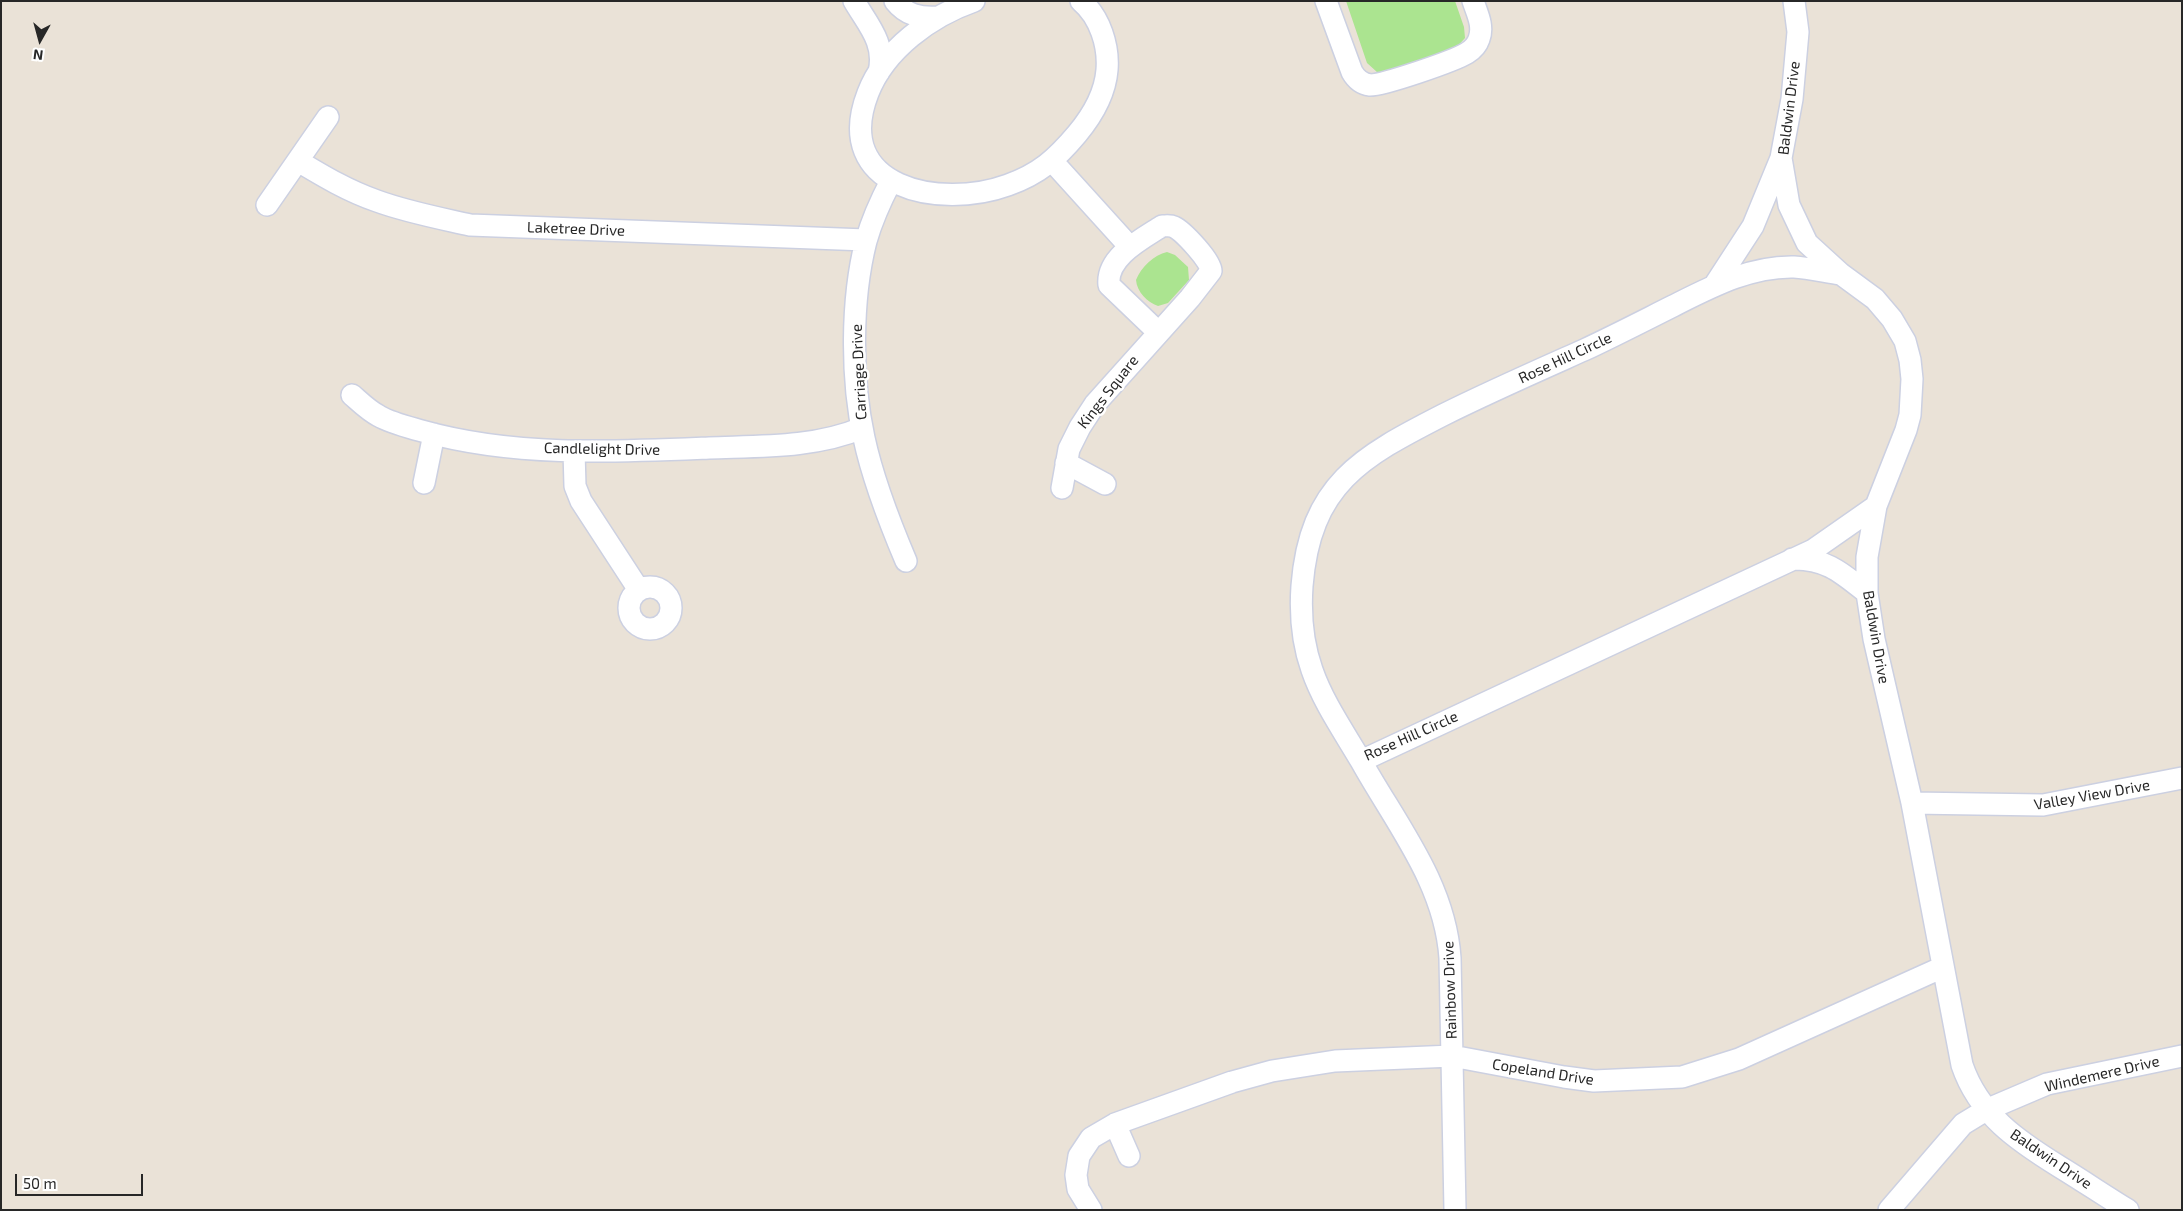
<!DOCTYPE html>
<style>
body{margin:0}
#map{position:relative;width:2183px;height:1211px;overflow:hidden;background:#eae2d7;font-family:"Exo 2",sans-serif}
canvas{display:block}
.frame{position:absolute;inset:0;border:2px solid #272727;pointer-events:none}
.north{position:absolute;left:15px;top:15px;width:50px;height:50px;-webkit-text-stroke:4px #fff;paint-order:stroke;rotate:187deg;font-size:14px;font-weight:700;line-height:20px;text-align:center;color:#272727}
.north::after{content:'';display:block;margin:auto;width:18px;height:22px;background:#272727;clip-path:polygon(50% 0,100% 100%,50% 72%,0 100%)}
.scale{position:absolute;left:15px;top:1174px;width:128px;height:22px;box-sizing:border-box;border:2px solid #272727;border-top:0;padding-left:6px;font-size:15px;line-height:18px;white-space:nowrap;color:#272727;-webkit-text-stroke:4px #fff;paint-order:stroke}
</style>
<div id="map">
<canvas width="2183" height="1211"></canvas>
<div class="frame"></div>
<div class="north">N</div>
<div class="scale">50 m</div>
</div>
<script>
const c = document.querySelector('canvas').getContext('2d');
c.lineJoin = 'round';
function paint(path, color) { c.fillStyle = color; c.fill(path, 'evenodd'); }
function trace(path, color, width, dash) { c.strokeStyle = color; c.lineWidth = width; c.lineCap = dash ? 'butt' : 'round'; c.setLineDash(dash || []); c.stroke(path); }
function label(font, color, halo, rows, align = 'center') {
  c.font = font + ' "Exo 2",sans-serif'; c.lineWidth = 5; c.setLineDash([]); c.textBaseline = 'middle'; c.strokeStyle = halo; c.fillStyle = color; for (const [text, x, y, turn = 0] of rows) {
    c.save(); c.translate(x, y); c.rotate((+turn || 0) * Math.PI / 180); c.textAlign = isNaN(turn) ? turn : align; if (halo) c.strokeText(text, 0, 0); c.fillText(text, 0, 0); c.restore();
  }
}
paint(new Path2D(`
 M 1346,1 L 1455,1 L 1464,27 L 1465,38 L 1456,48 L 1387,72 L 1377,72 L 1367,63 Z
 M 1167,252 L 1175,255 L 1188,267 L 1189,280 L 1168,303 L 1158,306 C 1147,302 1137,292 1136,280 C 1141,267 1154,255 1167,252 Z`), '#abe490');
const minor = new Path2D(`
 M 854,1 C 868,25 886,43 879,72
 M 895,1 C 906,15 920,18 937,17
 M 974,1 C 931,16 885,49 868,93 C 831,188 940,210 1008,185 C 1039,174 1056,159 1077,134 C 1092,116 1105,95 1107,70 C 1109,46 1100,17 1081,1
 M 1326,1 L 1352,72 C 1356,79 1362,84 1370,85 C 1384,85 1454,61 1467,53 C 1472,50 1477,45 1479,39 C 1484,26 1477,13 1473,1
 M 1794,1 L 1798,32 L 1792,99 L 1781,158 L 1789,205 L 1807,243 L 1841,274 L 1875,299 L 1892,319 L 1905,341 L 1910,360 L 1912,379 L 1910,415 L 1906,430 L 1876,506 L 1867,557 L 1867,593 L 1874,639 L 1912,803 L 1962,1065 C 1979,1115 2018,1141 2060,1167 C 2083,1181 2105,1196 2128,1210
 M 298,161 C 323,176 348,191 377,201 C 407,212 439,218 470,225 L 866,240
 M 1053,162 L 1130,247
 M 891,181 C 881,200 872,220 866,241 C 851,300 851,379 864,438 C 873,480 889,521 906,561
 M 267,205 L 328,117
 M 1841,274 C 1826,272 1810,268 1794,267 C 1750,266 1711,287 1673,306 C 1643,321 1614,336 1584,350 C 1537,371 1489,392 1443,415 C 1361,457 1310,484 1302,586 C 1300,615 1302,642 1312,670 C 1323,702 1344,732 1361,761 L 1813,550 L 1876,506
 M 1714,286 L 1753,226 L 1781,158
 M 352,395 C 360,402 369,411 379,416 C 391,423 408,427 422,431 C 514,457 614,452 709,448 C 760,446 814,448 862,428
 M 574,451 L 575,486 L 581,501 L 639,590
 M 1066,463 L 1105,484
 M 424,483 L 434,434
 M 1062,488 L 1069,449 L 1080,427 L 1095,404 L 1190,298 L 1211,271 C 1212,262 1183,231 1174,227 C 1170,225 1166,226 1162,226 C 1142,239 1106,257 1109,285 L 1158,332
 M 1792,559 C 1826,558 1842,573 1867,593
 M629 608a21 21 0 1 1 42 0a21 21 0 1 1-42 0Z
 M 1361,761 C 1396,824 1445,883 1450,958 L 1455,1210
 M 1912,803 L 2043,805 L 2182,778
 M 1115,1124 L 1129,1156
 M 1091,1210 L 1078,1189 L 1076,1175 L 1079,1156 L 1091,1138 L 1115,1124 L 1232,1082 L 1272,1071 L 1335,1061 L 1452,1056 L 1564,1077 L 1594,1081 L 1682,1077 L 1739,1059 L 1943,967
 M 1889,1210 L 1963,1124 L 1986,1110 L 2047,1084 L 2182,1056`);
trace(minor, '#ccd0e1', 24);
trace(minor, '#fff', 21);
label('15px', '#272727', '#fff', [
 ["Baldwin Drive",1789,108,-83],
 ["Laketree Drive",576,229,2],
 ["Rose Hill Circle",1565,358,-25],
 ["Carriage Drive",859,372,-93],
 ["Kings Square",1108,392,-52],
 ["Candlelight Drive",602,449,1],
 ["Baldwin Drive",1876,637,80],
 ["Rose Hill Circle",1411,736,-24],
 ["Valley View Drive",2092,795,-10],
 ["Rainbow Drive",1450,990,-92],
 ["Copeland Drive",1543,1072,9],
 ["Windemere Drive",2102,1074,-13],
 ["Baldwin Drive",2051,1159,34]
]);
</script>
